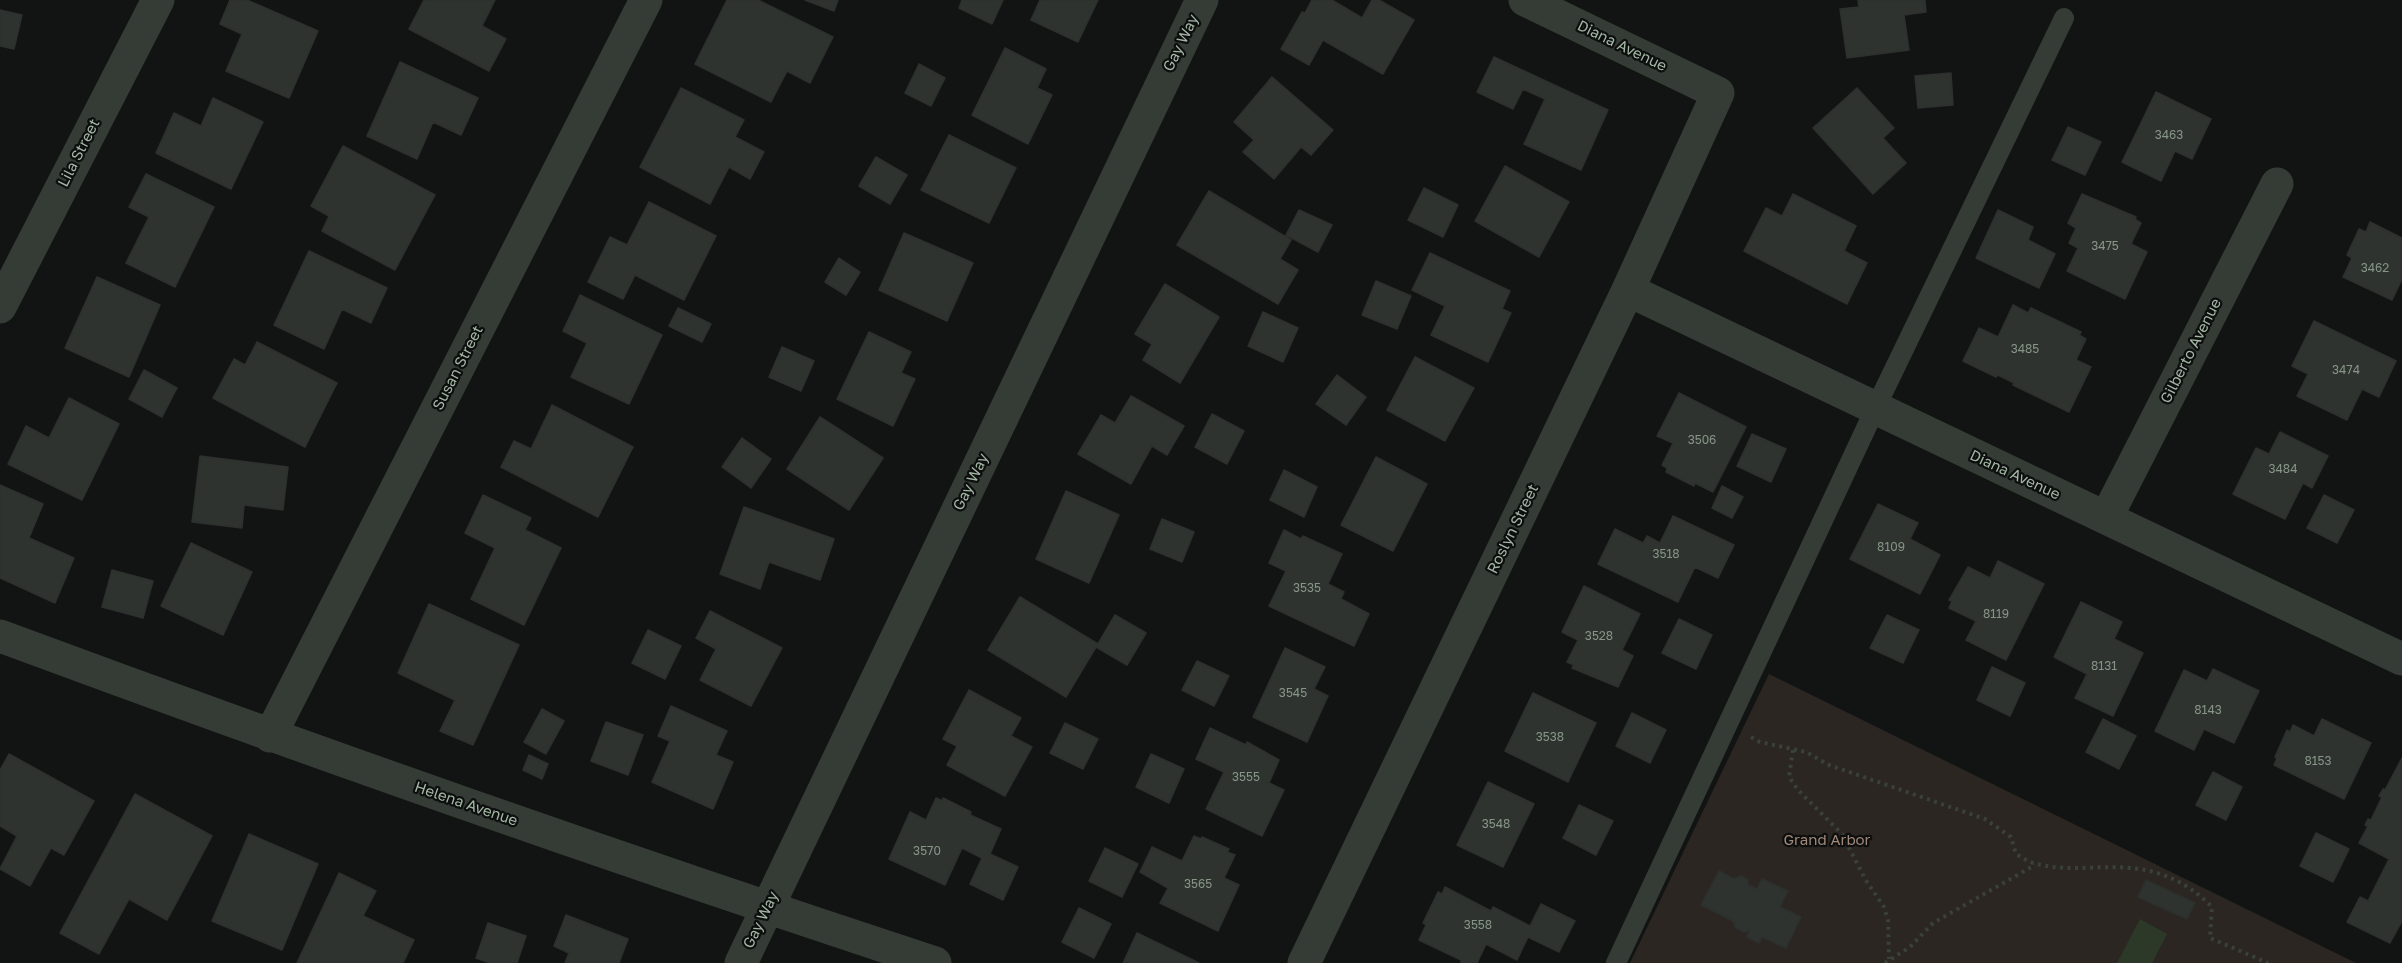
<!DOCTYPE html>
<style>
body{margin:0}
canvas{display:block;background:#121413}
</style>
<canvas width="2402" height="963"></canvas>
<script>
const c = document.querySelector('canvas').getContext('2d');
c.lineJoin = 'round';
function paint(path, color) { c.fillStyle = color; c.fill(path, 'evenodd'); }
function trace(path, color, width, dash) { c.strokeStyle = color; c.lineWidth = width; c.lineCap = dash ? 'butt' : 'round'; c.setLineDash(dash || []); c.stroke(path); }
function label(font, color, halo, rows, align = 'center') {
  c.font = font + ' "Golos Text",sans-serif'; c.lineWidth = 4.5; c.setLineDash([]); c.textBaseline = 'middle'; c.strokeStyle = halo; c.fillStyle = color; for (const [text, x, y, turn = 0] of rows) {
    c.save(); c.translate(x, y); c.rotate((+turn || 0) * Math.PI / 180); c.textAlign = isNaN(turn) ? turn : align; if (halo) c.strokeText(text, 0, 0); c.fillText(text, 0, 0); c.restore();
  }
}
paint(new Path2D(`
 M 1769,674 L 2356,963 L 1630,963 Z`), '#2c2622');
paint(new Path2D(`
 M 2140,919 L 2167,934 L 2152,963 L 2117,963 Z`), '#2c3928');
const building = new Path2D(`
 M 230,0 L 247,0 L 318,31 L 289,98 L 226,71 L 242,34 L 220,24 Z
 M 424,0 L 495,0 L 482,26 L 506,39 L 489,71 L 409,29 Z
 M 727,0 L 758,0 L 833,37 L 810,83 L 787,71 L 771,102 L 695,64 Z
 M 805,0 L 838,0 L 834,11 Z
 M 962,0 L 1003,0 L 992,24 L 959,8 Z
 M 1040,0 L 1098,0 L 1078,42 L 1031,20 Z
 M 1312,0 L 1332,0 L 1362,18 L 1372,0 L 1379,0 L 1414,20 L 1383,74 L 1323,40 L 1309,65 L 1281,49 L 1302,12 L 1305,13 Z
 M 1858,0 L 1925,0 L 1926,12 L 1904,15 L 1909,50 L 1847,58 L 1840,9 L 1859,7 Z
 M 0,10 L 22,15 L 14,49 L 0,46 Z
 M 1005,48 L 1046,69 L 1037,88 L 1052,95 L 1028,144 L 972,115 Z
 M 1494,57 L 1608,110 L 1581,170 L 1524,144 L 1545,99 L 1523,89 L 1513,109 L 1477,92 Z
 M 400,62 L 478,98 L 461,135 L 433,122 L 417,159 L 367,136 Z
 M 919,64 L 945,78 L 931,106 L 905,93 Z
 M 1951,73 L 1953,105 L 1918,108 L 1915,76 Z
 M 1272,77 L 1333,130 L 1311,155 L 1301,147 L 1274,179 L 1243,152 L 1254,140 L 1234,122 Z
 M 681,88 L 744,120 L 735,137 L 764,152 L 750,179 L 729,167 L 710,204 L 640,167 Z
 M 1857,88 L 1894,128 L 1883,138 L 1906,163 L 1873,194 L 1813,128 Z
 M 2156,92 L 2211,119 L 2192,159 L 2175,151 L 2161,181 L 2122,162 Z
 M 213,98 L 263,122 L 231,189 L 156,153 L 174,113 L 201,126 Z
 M 2068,127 L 2101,142 L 2085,175 L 2052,160 Z
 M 949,135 L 1016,168 L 989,223 L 921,190 Z
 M 343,146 L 435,195 L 395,270 L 322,231 L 329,216 L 311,206 Z
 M 876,157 L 907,175 L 890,204 L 859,186 Z
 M 1505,166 L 1569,202 L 1539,257 L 1475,221 Z
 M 146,174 L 214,207 L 175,287 L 126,263 L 149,217 L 129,207 Z
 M 1424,188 L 1458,205 L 1443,237 L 1408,220 Z
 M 1209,191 L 1291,240 L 1280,259 L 1298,270 L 1278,304 L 1177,245 Z
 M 1793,194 L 1856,226 L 1844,251 L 1867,263 L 1847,304 L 1744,251 L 1766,208 L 1782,216 Z
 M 2082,194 L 2136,217 L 2135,219 L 2141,223 L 2131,244 L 2147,252 L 2125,299 L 2067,271 L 2078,248 L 2069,243 L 2076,228 L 2068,223 Z
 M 649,202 L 716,236 L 684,300 L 635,275 L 623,299 L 588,282 L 610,237 L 627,245 Z
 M 1299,210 L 1332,225 L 1318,252 L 1286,235 Z
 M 1998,210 L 2033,227 L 2028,240 L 2055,254 L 2039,288 L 1976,258 Z
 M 2370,222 L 2402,238 L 2402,279 L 2392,300 L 2343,277 L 2352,258 L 2347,255 L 2359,229 L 2366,232 Z
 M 904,233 L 973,263 L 947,321 L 879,290 Z
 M 309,251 L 387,288 L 371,323 L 342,309 L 324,349 L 274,325 Z
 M 1430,253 L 1510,291 L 1502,309 L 1511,313 L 1488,362 L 1431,335 L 1445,306 L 1412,290 Z
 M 839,258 L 860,272 L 846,295 L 825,282 Z
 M 97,277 L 160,305 L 129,377 L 65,348 Z
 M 1376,281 L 1411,296 L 1397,329 L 1362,315 Z
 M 1165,284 L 1219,317 L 1180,383 L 1143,360 L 1152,344 L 1135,334 Z
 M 580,295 L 662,335 L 629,404 L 571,377 L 587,343 L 563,331 Z
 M 2013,305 L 2028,313 L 2031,308 L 2081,332 L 2079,335 L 2086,339 L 2076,360 L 2091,367 L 2069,412 L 2013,385 L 2014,383 L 1998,375 L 1996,377 L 1963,361 L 1979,328 L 1998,337 Z
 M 678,308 L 711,324 L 702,342 L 669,326 Z
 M 1263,312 L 1298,328 L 1283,362 L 1248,346 Z
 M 2314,321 L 2396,361 L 2379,397 L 2362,389 L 2347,420 L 2297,396 L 2308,374 L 2292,366 Z
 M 869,332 L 911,352 L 901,373 L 915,379 L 893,426 L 837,399 Z
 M 257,342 L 337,383 L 305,447 L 213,398 L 234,359 L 245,365 Z
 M 782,347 L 814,361 L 801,391 L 769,377 Z
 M 1415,357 L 1474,388 L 1445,441 L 1387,410 Z
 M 144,370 L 177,388 L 162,417 L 129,399 Z
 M 1337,375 L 1366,397 L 1346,425 L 1316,404 Z
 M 1679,393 L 1746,427 L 1713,492 L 1695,483 L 1694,486 L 1666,472 L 1667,468 L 1662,465 L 1673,443 L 1657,436 Z
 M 1131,396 L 1184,426 L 1167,455 L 1152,446 L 1131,484 L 1078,454 L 1101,415 L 1115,423 Z
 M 69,398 L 119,424 L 82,500 L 8,464 L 26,426 L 49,438 Z
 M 552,405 L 633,447 L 598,517 L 501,467 L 514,441 L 531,449 Z
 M 1212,414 L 1244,431 L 1227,464 L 1195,447 Z
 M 820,417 L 883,458 L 849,510 L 787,469 Z
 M 2280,432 L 2328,456 L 2312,488 L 2303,483 L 2285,519 L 2233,494 L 2256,448 L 2269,454 Z
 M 1752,434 L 1786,449 L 1771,482 L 1737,466 Z
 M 742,438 L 771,459 L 751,488 L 722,467 Z
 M 200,456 L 288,467 L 283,510 L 244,505 L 242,528 L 192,522 Z
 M 1376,457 L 1427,484 L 1393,551 L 1341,525 Z
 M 1284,470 L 1317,487 L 1304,517 L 1270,500 Z
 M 0,485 L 43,504 L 29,538 L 74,558 L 55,603 L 0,578 Z
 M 1722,486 L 1743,497 L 1732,518 L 1712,508 Z
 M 1066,491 L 1119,515 L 1089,583 L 1036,559 Z
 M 483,495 L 531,518 L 525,530 L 561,548 L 524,625 L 471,599 L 495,548 L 465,533 Z
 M 2324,495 L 2354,510 L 2337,543 L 2307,528 Z
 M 1878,504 L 1918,523 L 1910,539 L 1940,555 L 1920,594 L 1850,559 Z
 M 744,507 L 834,539 L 820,580 L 769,562 L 760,589 L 720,574 Z
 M 1673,516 L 1734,545 L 1718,578 L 1695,567 L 1678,602 L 1598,564 L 1615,529 L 1643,543 L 1647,536 L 1660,543 Z
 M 1162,519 L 1194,532 L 1182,562 L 1150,549 Z
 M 1284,530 L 1301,539 L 1303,536 L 1342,554 L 1328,584 L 1344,592 L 1341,599 L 1369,614 L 1354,646 L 1269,606 L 1286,571 L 1269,563 Z
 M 191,543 L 252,572 L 223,635 L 161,606 Z
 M 1998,561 L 2044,584 L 2006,660 L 1966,640 L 1976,621 L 1949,608 L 1952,601 L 1949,600 L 1968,567 L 1990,578 Z
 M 112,570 L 153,581 L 143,618 L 102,607 Z
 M 1584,586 L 1640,614 L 1622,650 L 1633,656 L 1618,687 L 1572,668 L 1574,665 L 1567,662 L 1578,640 L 1562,632 Z
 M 1020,597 L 1098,644 L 1115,615 L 1146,633 L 1127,665 L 1096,647 L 1066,697 L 988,650 Z
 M 2081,602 L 2122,622 L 2114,639 L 2143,653 L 2113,716 L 2075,698 L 2087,674 L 2054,657 Z
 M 429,604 L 519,645 L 473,745 L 440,731 L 455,700 L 398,673 Z
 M 710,611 L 782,648 L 751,706 L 700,680 L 716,649 L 696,638 Z
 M 1887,615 L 1919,630 L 1903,663 L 1870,648 Z
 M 1679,619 L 1712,635 L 1696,669 L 1662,653 Z
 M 648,630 L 681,646 L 665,679 L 632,663 Z
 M 1285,648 L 1325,667 L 1314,689 L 1328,696 L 1307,742 L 1253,717 Z
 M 1197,661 L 1229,676 L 1214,706 L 1182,690 Z
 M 1992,667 L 2025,683 L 2010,716 L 1977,700 Z
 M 2213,669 L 2259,691 L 2234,743 L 2204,729 L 2194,750 L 2155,731 L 2184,670 L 2207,681 Z
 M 969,690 L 1021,718 L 1011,736 L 1032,747 L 1005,796 L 947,765 L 957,746 L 943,739 Z
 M 1533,693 L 1596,723 L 1568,782 L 1505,751 Z
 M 671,706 L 727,731 L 716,755 L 733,762 L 713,809 L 652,782 L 670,741 L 658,736 Z
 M 542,709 L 564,721 L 546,754 L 524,742 Z
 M 1632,713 L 1666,730 L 1650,763 L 1616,746 Z
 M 2103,719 L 2136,736 L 2119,769 L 2086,752 Z
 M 2322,719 L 2371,743 L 2344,799 L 2274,765 L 2277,758 L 2275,757 L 2287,730 L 2290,732 L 2293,725 L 2314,736 Z
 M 606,722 L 643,735 L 628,775 L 591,761 Z
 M 1065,723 L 1098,739 L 1083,769 L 1050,753 Z
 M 1210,728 L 1246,745 L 1247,742 L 1279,760 L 1269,783 L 1284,790 L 1262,836 L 1206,809 L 1224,772 L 1196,759 Z
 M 9,754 L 94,801 L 64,855 L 51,848 L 30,886 L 0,869 L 17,836 L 0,826 L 0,770 Z
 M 1151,754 L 1184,769 L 1169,803 L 1136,787 Z
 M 529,755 L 548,764 L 542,779 L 523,770 Z
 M 2402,758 L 2402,921 L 2390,943 L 2347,922 L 2360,897 L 2368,901 L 2389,859 L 2359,843 L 2368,826 L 2365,825 L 2368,819 L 2371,820 L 2382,797 L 2379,796 L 2383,789 L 2385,790 Z
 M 2213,772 L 2242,787 L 2226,820 L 2196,805 Z
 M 1488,782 L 1534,804 L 1503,867 L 1457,845 Z
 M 135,794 L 212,836 L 167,920 L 129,899 L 99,954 L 60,933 Z
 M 936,798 L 943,801 L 943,798 L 971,812 L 970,815 L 1001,829 L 990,854 L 1018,867 L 1003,900 L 970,884 L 982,858 L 962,848 L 945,885 L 889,859 L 910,812 L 926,820 Z
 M 1579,805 L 1613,821 L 1596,855 L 1563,838 Z
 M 2316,833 L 2349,849 L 2333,882 L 2300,866 Z
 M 249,834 L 318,864 L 282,950 L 212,921 Z
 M 1194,836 L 1201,839 L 1202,837 L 1229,849 L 1227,852 L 1235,855 L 1224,878 L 1239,885 L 1218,931 L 1160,903 L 1168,888 L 1140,872 L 1152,847 L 1182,861 Z
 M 1105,848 L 1138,864 L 1122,897 L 1089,881 Z
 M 1719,871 L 1734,879 L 1741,876 L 1748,880 L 1748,885 L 1757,889 L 1762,879 L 1788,891 L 1780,907 L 1801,917 L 1786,948 L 1762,937 L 1759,943 L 1747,937 L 1750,930 L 1744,932 L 1735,927 L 1733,921 L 1701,905 Z
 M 339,873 L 376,891 L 363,916 L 414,940 L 403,963 L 297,963 Z
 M 2146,880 L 2195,903 L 2187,919 L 2138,897 Z
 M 1445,887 L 1491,911 L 1493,907 L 1530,926 L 1541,904 L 1575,921 L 1559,952 L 1528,937 L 1517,960 L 1486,944 L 1477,963 L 1461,963 L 1461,960 L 1419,940 L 1426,925 L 1423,923 L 1438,892 L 1442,894 Z
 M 1079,908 L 1111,924 L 1094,958 L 1062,942 Z
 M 566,915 L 628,939 L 619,963 L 565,963 L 569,953 L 554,946 Z
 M 488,923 L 526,936 L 517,963 L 490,963 L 476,958 Z
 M 1137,933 L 1199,963 L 1123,963 Z`);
paint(building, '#2f3330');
trace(building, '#2c302e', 1.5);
trace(new Path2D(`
 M 1751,737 L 1760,742 L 1806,752 L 1829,765 L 1985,819 L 2011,837 L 2016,854 C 2023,858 2030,863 2037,864 C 2067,872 2099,865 2130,868 C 2161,870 2190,884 2212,907 L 2210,938 L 2268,963
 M 1793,750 L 1789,777 L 1798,790 L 1842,834 L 1865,879 L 1884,907 L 1888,920 L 1889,959
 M 1885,963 L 1910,947 L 1933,923 L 2035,865`), '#394139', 4, [3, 4.5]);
trace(new Path2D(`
 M 1616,963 L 1875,409 L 2064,18`), '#353c36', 20);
trace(new Path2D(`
 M 1628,290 L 2402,659
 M 0,307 L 158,0
 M 2106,518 L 2277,184
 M 0,636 C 310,751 621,860 935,963
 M 270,736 L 646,0
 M 741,963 L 1202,0
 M 1304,963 L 1628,290 L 1718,93 L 1525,0`), '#353c36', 33);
label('12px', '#869586', null, [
 ["3463",2169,135],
 ["3475",2105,246],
 ["3462",2375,268],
 ["3485",2025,349],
 ["3474",2346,370],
 ["3506",1702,440],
 ["3484",2283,469],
 ["8109",1891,547],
 ["3518",1666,554],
 ["3535",1307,588],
 ["8119",1996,614],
 ["3528",1599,636],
 ["8131",2104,666],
 ["3545",1293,693],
 ["8143",2208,710],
 ["3538",1550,737],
 ["8153",2318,761],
 ["3555",1246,777],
 ["3548",1496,824],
 ["3570",927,851],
 ["3565",1198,884],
 ["3558",1478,925]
]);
label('15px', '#a3b6a3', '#0d0f0e', [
 ["Gay Way",1181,43,-64],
 ["Diana Avenue",1622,46,26],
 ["Lila Street",79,153,-63],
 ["Gilberto Avenue",2191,351,-63],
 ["Susan Street",458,368,-63],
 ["Diana Avenue",2015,475,25],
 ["Gay Way",971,482,-64],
 ["Roslyn Street",1513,529,-64],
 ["Helena Avenue",466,804,19],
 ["Gay Way",761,920,-64]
]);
label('15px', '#a28879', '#0d0f0e', [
 ["Grand Arbor",1827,840]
]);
</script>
